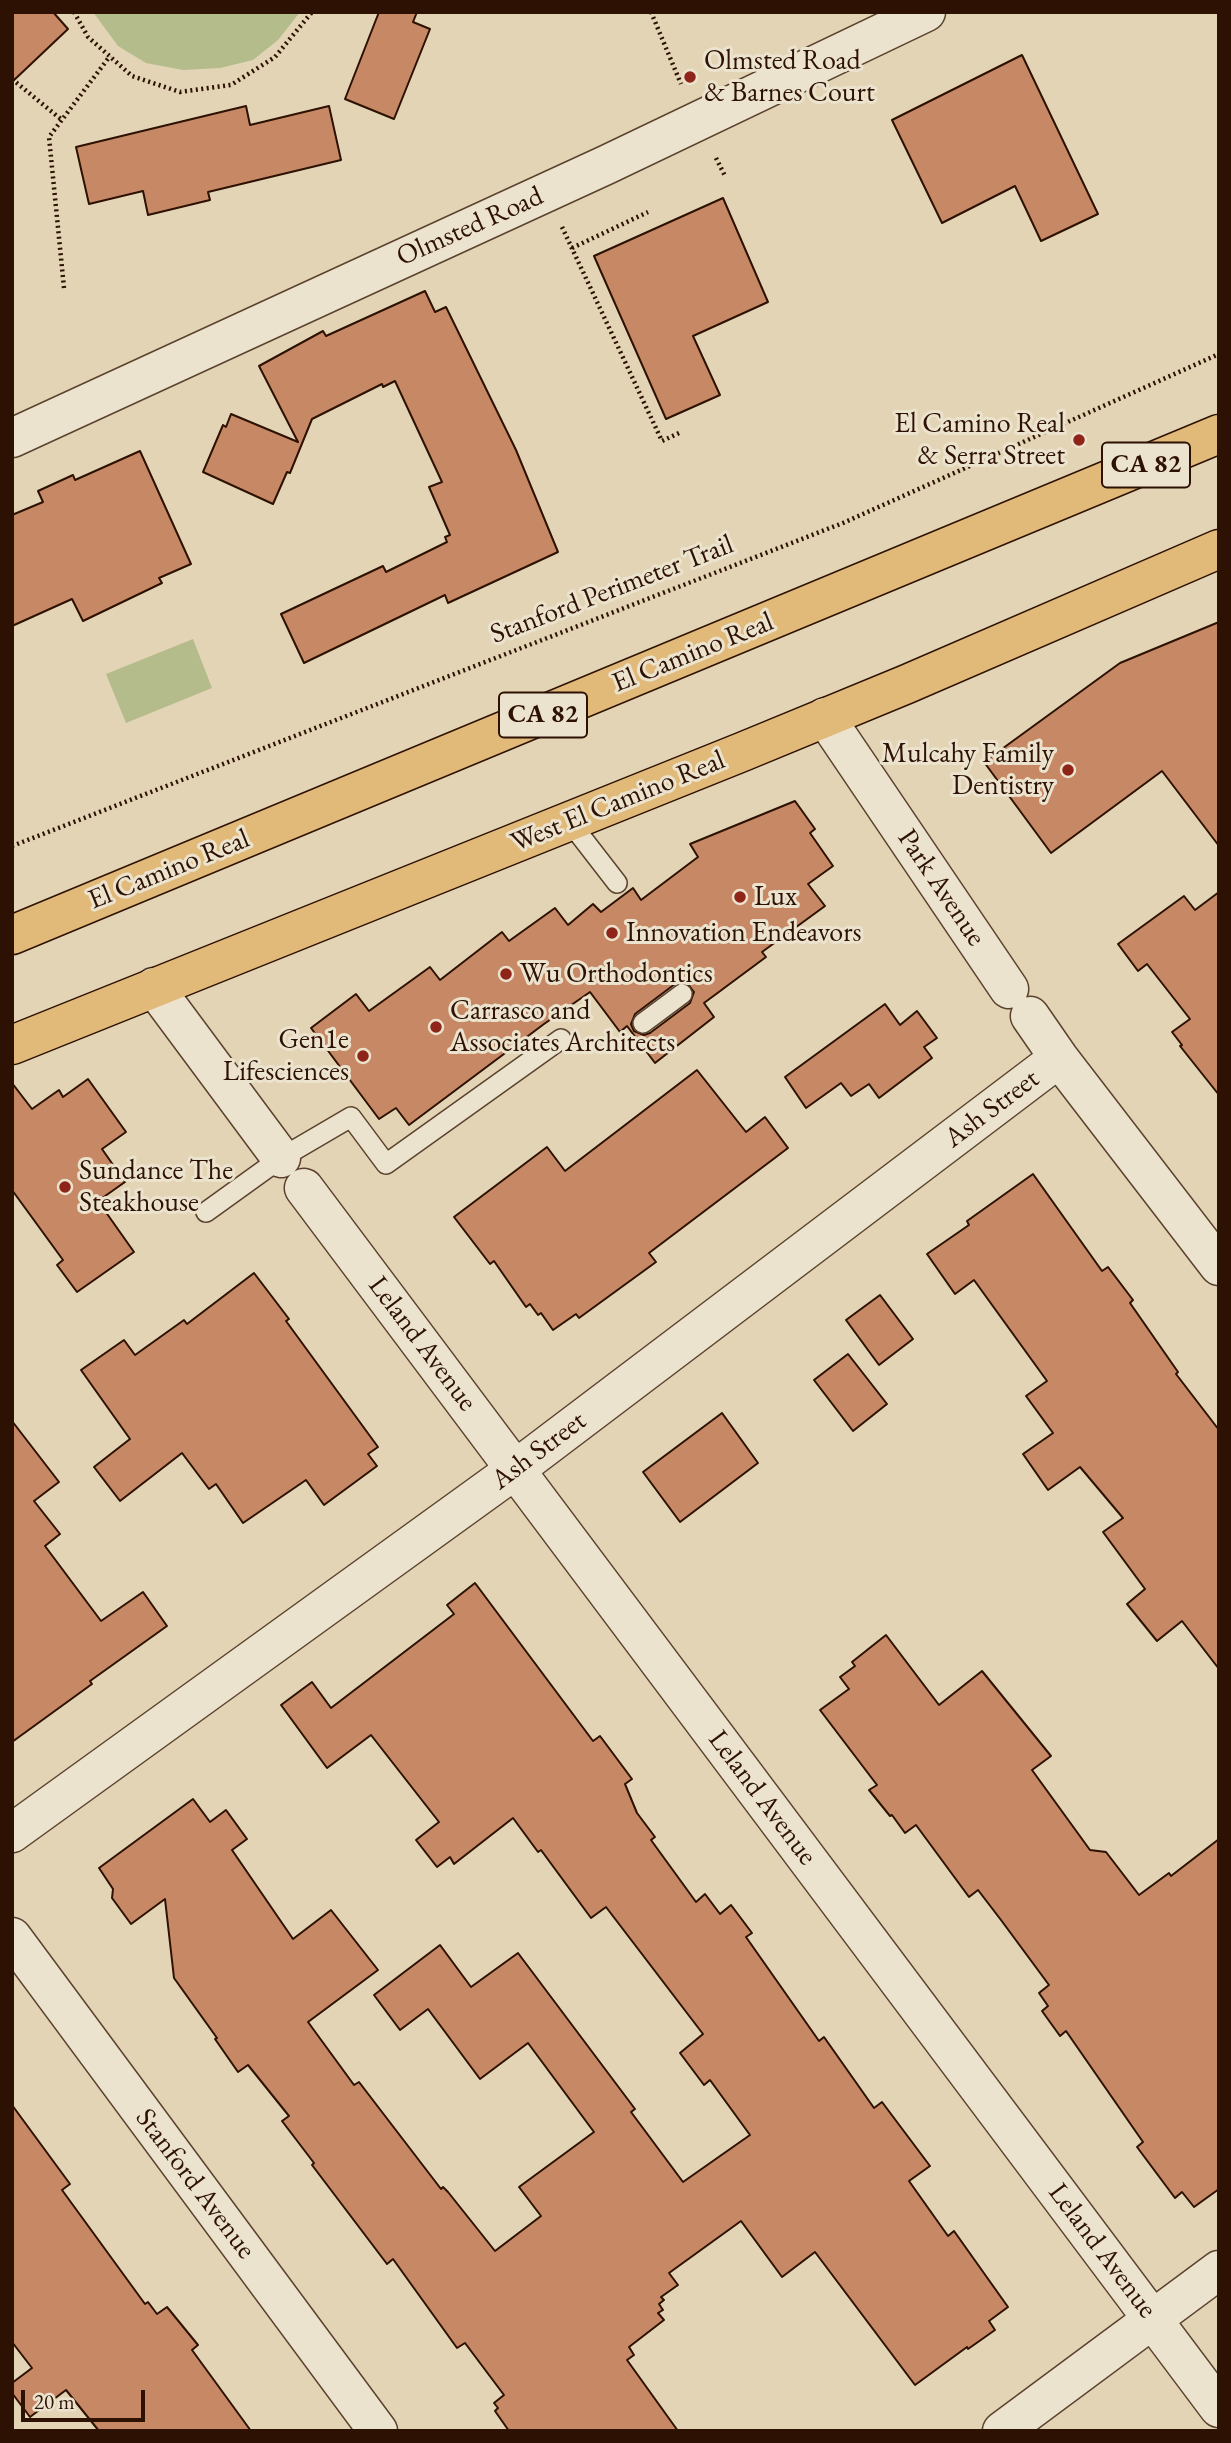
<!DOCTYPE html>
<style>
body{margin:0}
#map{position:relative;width:1231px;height:2443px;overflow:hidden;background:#e2d4b4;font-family:"EB Garamond",serif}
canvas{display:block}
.frame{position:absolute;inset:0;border:14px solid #2d1102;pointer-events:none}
.scale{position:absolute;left:21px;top:2390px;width:124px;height:32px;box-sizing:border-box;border:4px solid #2d1102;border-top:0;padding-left:9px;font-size:21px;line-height:24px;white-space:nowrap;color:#2d1102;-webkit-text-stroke:5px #ece3ce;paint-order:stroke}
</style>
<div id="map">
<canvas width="1231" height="2443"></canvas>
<div class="frame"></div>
<div class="scale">20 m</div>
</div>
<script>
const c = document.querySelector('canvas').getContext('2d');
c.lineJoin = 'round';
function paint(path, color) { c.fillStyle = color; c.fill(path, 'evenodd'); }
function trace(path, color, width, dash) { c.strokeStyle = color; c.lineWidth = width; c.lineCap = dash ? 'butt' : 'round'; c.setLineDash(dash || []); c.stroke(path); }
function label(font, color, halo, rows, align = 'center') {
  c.font = font + ' "EB Garamond",serif'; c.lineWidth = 6; c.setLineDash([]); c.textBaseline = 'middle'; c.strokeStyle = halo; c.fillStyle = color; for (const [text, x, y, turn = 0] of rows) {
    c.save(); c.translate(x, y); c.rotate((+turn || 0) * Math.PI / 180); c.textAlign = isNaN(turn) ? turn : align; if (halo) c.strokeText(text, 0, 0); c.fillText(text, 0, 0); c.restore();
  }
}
paint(new Path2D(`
 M 93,12 L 300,12 L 278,40 L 253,60 L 220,68 L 183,70 L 146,63 L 118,46 Z
 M 193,639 L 212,688 L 126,723 L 106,674 Z`), '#b5bc8c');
const building = new Path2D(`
 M 12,12 L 53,12 L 68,29 L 12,82 Z
 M 379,12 L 417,12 L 413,22 L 430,29 L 394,119 L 345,99 Z
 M 1022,55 L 1098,214 L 1041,241 L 1015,186 L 942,223 L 892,120 Z
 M 246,106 L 250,125 L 329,106 L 341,160 L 208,192 L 210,200 L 148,215 L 143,191 L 89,204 L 76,147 Z
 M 723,198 L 768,302 L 693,336 L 720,395 L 666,419 L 594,256 Z
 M 425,291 L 435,312 L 446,307 L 516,450 L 558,552 L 448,603 L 445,595 L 304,663 L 281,614 L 383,566 L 386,572 L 447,542 L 445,537 L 450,535 L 429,487 L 442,482 L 395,381 L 383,387 L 382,384 L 312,419 L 290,473 L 287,472 L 273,504 L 203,472 L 223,425 L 226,427 L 231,414 L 298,442 L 259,366 L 323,331 L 326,336 Z
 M 140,451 L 191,564 L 159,578 L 162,583 L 83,621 L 72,599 L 12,626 L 12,515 L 43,502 L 38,491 L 73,475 L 75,480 Z
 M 1219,622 L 1219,846 L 1162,771 L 1051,853 L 984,762 L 1120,663 Z
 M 795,801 L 815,829 L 810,833 L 833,866 L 808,884 L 825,906 L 762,952 L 766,957 L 704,1003 L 714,1017 L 655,1063 L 627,1026 L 620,1032 L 590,992 L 544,1024 L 409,1125 L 396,1108 L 379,1119 L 311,1028 L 356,994 L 369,1011 L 430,967 L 440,980 L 502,932 L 509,941 L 555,908 L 568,925 L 593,904 L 601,912 L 633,888 L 641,900 L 698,857 L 690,844 ZM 681,982 L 687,983 L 694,992 L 690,1003 L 650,1033 L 644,1035 L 634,1031 L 631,1024 L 635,1014 L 675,984 Z
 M 1219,892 L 1219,1095 L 1180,1046 L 1182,1045 L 1172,1032 L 1190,1019 L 1147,964 L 1138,971 L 1118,944 L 1184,896 L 1195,910 Z
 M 885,1004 L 900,1025 L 917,1011 L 937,1038 L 924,1047 L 932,1058 L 879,1098 L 869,1084 L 851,1096 L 841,1083 L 806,1108 L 785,1077 Z
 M 697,1070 L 746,1132 L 765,1117 L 788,1148 L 649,1253 L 656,1262 L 579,1318 L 576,1314 L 553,1330 L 541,1313 L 538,1315 L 530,1304 L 526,1307 L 494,1261 L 490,1264 L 454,1217 L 547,1147 L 565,1171 Z
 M 88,1079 L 126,1132 L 102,1149 L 125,1182 L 98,1201 L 134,1252 L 77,1292 L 57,1265 L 63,1260 L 12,1190 L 12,1083 L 32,1109 L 59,1090 L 63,1097 Z
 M 1033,1174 L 1102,1271 L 1108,1267 L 1133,1300 L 1130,1303 L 1178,1372 L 1176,1374 L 1219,1430 L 1219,1669 L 1182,1621 L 1157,1641 L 1127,1604 L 1145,1589 L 1103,1532 L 1123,1518 L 1080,1467 L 1048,1490 L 1023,1454 L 1053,1433 L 1026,1396 L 1047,1381 L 974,1280 L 955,1294 L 927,1254 L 969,1225 L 967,1221 Z
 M 254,1273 L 289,1319 L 286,1321 L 378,1447 L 368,1454 L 377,1466 L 324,1505 L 306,1480 L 243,1523 L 216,1484 L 209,1489 L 182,1453 L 120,1501 L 94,1467 L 130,1439 L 81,1370 L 124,1340 L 135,1355 L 184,1320 L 187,1324 Z
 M 880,1295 L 913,1339 L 879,1365 L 846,1320 Z
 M 848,1354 L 887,1404 L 853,1431 L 814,1380 Z
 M 722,1413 L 758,1463 L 680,1522 L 643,1472 Z
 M 12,1421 L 59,1482 L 34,1501 L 60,1534 L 45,1546 L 101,1621 L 143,1592 L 167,1626 L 90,1681 L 92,1684 L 12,1742 Z
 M 475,1583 L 593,1741 L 600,1736 L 632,1779 L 625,1784 L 637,1813 L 655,1837 L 651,1840 L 696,1902 L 705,1894 L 720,1914 L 731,1905 L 752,1933 L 746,1937 L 819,2041 L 824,2037 L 874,2108 L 882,2102 L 930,2166 L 909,2181 L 948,2236 L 954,2231 L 1008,2307 L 989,2321 L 995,2330 L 968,2349 L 967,2347 L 915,2385 L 815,2252 L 782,2277 L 741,2221 L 669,2273 L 678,2285 L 661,2297 L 664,2300 L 659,2304 L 663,2310 L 658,2313 L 664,2320 L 629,2347 L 634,2355 L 627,2360 L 678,2431 L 509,2431 L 495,2411 L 498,2408 L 494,2403 L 504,2395 L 465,2343 L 457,2348 L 393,2259 L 387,2264 L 312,2165 L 314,2163 L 282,2121 L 289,2116 L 248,2065 L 238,2072 L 215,2039 L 217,2038 L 174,1978 L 165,1899 L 131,1924 L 112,1898 L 113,1889 L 99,1868 L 193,1799 L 210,1822 L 226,1810 L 247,1839 L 232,1850 L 293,1939 L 331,1910 L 378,1970 L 308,2022 L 354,2085 L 359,2082 L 441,2189 L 443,2187 L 448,2192 L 495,2251 L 541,2216 L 519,2187 L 594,2132 L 528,2043 L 480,2079 L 428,2009 L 400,2030 L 374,1995 L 440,1945 L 471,1987 L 518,1953 L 635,2109 L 631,2112 L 683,2182 L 750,2135 L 710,2080 L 704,2085 L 680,2053 L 703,2034 L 606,1907 L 591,1918 L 541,1850 L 538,1852 L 513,1818 L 454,1864 L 450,1857 L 437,1867 L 416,1840 L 439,1822 L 371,1735 L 327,1768 L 281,1705 L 312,1682 L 331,1708 L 454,1614 L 447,1605 Z
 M 886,1635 L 939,1705 L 982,1671 L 1051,1756 L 1032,1770 L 1090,1850 L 1106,1852 L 1139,1895 L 1169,1873 L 1171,1876 L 1219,1839 L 1219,2189 L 1194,2207 L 1182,2192 L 1175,2198 L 1137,2147 L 1143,2142 L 1066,2031 L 1060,2036 L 1042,2011 L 1048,2006 L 1039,1993 L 1049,1985 L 1001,1920 L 978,1890 L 969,1897 L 916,1825 L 905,1833 L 892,1815 L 890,1816 L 869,1790 L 877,1785 L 820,1710 L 849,1689 L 840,1677 L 855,1666 L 852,1662 Z
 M 12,2105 L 70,2184 L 62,2190 L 145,2304 L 148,2302 L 157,2314 L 167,2307 L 198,2345 L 192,2350 L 251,2431 L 99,2431 L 66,2390 L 30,2417 L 12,2393 L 12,2383 L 32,2368 L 12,2342 Z`);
paint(building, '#c78865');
trace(building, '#2d1102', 2);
const lane = new Path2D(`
 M 569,821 L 617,883
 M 643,1023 L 682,994
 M 206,1212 L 281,1158 L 351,1117 L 386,1164 L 561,1039`);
const street = new Path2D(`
 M 12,438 L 606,165 L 926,12
 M 825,717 L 1009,989
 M 154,987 L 281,1158
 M 1030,1016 L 1059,1058 L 1219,1266
 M 304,1188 L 1219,2408
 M 12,1833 L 516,1469 L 1059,1058
 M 12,1937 L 378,2431
 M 1002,2431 L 1219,2270`);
const primary = new Path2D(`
 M 12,935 L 1219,434
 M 12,1045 L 742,752 L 907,684 L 1219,549`);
trace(lane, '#5a422e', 22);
trace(street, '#5a422e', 41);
trace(primary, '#2d1102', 41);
trace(new Path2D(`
 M 74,12 L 88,37 L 132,76 L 180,92 L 231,85 L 275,57 L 312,12
 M 651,12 L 681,84
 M 12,79 L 62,120
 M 716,158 L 725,176
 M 562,227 L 662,441 L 679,433
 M 572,248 L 648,212
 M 64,288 L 49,137 L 110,56
 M 12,846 L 843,523 L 1219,354`), '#2d1102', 4.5, [2, 3.5]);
trace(lane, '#ece3ce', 19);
trace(street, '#ece3ce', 38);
trace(primary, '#e1ba7a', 38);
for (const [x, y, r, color] of [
 [690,77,7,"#8f2418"],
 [1079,440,7,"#8f2418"],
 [1068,770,7,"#8f2418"],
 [740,897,7,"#8f2418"],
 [612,933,7,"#8f2418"],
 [506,974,7,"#8f2418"],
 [436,1027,7,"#8f2418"],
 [363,1056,7,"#8f2418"],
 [65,1187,7,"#8f2418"]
]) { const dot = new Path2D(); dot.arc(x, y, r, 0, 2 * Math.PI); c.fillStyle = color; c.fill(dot); trace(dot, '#ece3ce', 2.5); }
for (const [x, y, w] of [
 [1146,465,88],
 [543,715,88]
]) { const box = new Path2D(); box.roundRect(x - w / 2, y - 22.5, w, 45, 5); c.fillStyle = '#ece3ce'; c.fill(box); trace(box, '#2d1102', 2); }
label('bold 26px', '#2d1102', null, [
 ["CA 82",1146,465],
 ["CA 82",543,715]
]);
label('28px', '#2d1102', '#ece3ce', [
 ["Olmsted Road",704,61],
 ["& Barnes Court",704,93],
 ["El Camino Real",1065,424,"right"],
 ["& Serra Street",1065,456,"right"],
 ["Mulcahy Family",1054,754,"right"],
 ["Dentistry",1054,786,"right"],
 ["Lux",754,897],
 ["Innovation Endeavors",626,933],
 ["Wu Orthodontics",520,974],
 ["Carrasco and",450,1011],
 ["Associates Architects",450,1043],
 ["Gen1e",349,1040,"right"],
 ["Lifesciences",349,1072,"right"],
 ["Sundance The",79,1171],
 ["Steakhouse",79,1203]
], 'left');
label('28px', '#2d1102', '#ece3ce', [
 ["Olmsted Road",470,227,-24],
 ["Stanford Perimeter Trail",612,590,-21],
 ["El Camino Real",693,653,-22],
 ["West El Camino Real",618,802,-22],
 ["El Camino Real",169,870,-22],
 ["Park Avenue",941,888,56],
 ["Ash Street",992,1109,-37],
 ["Leland Avenue",422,1344,53],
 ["Ash Street",539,1451,-37],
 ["Leland Avenue",762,1798,53],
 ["Stanford Avenue",195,2184,53],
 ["Leland Avenue",1102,2251,53]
]);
</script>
